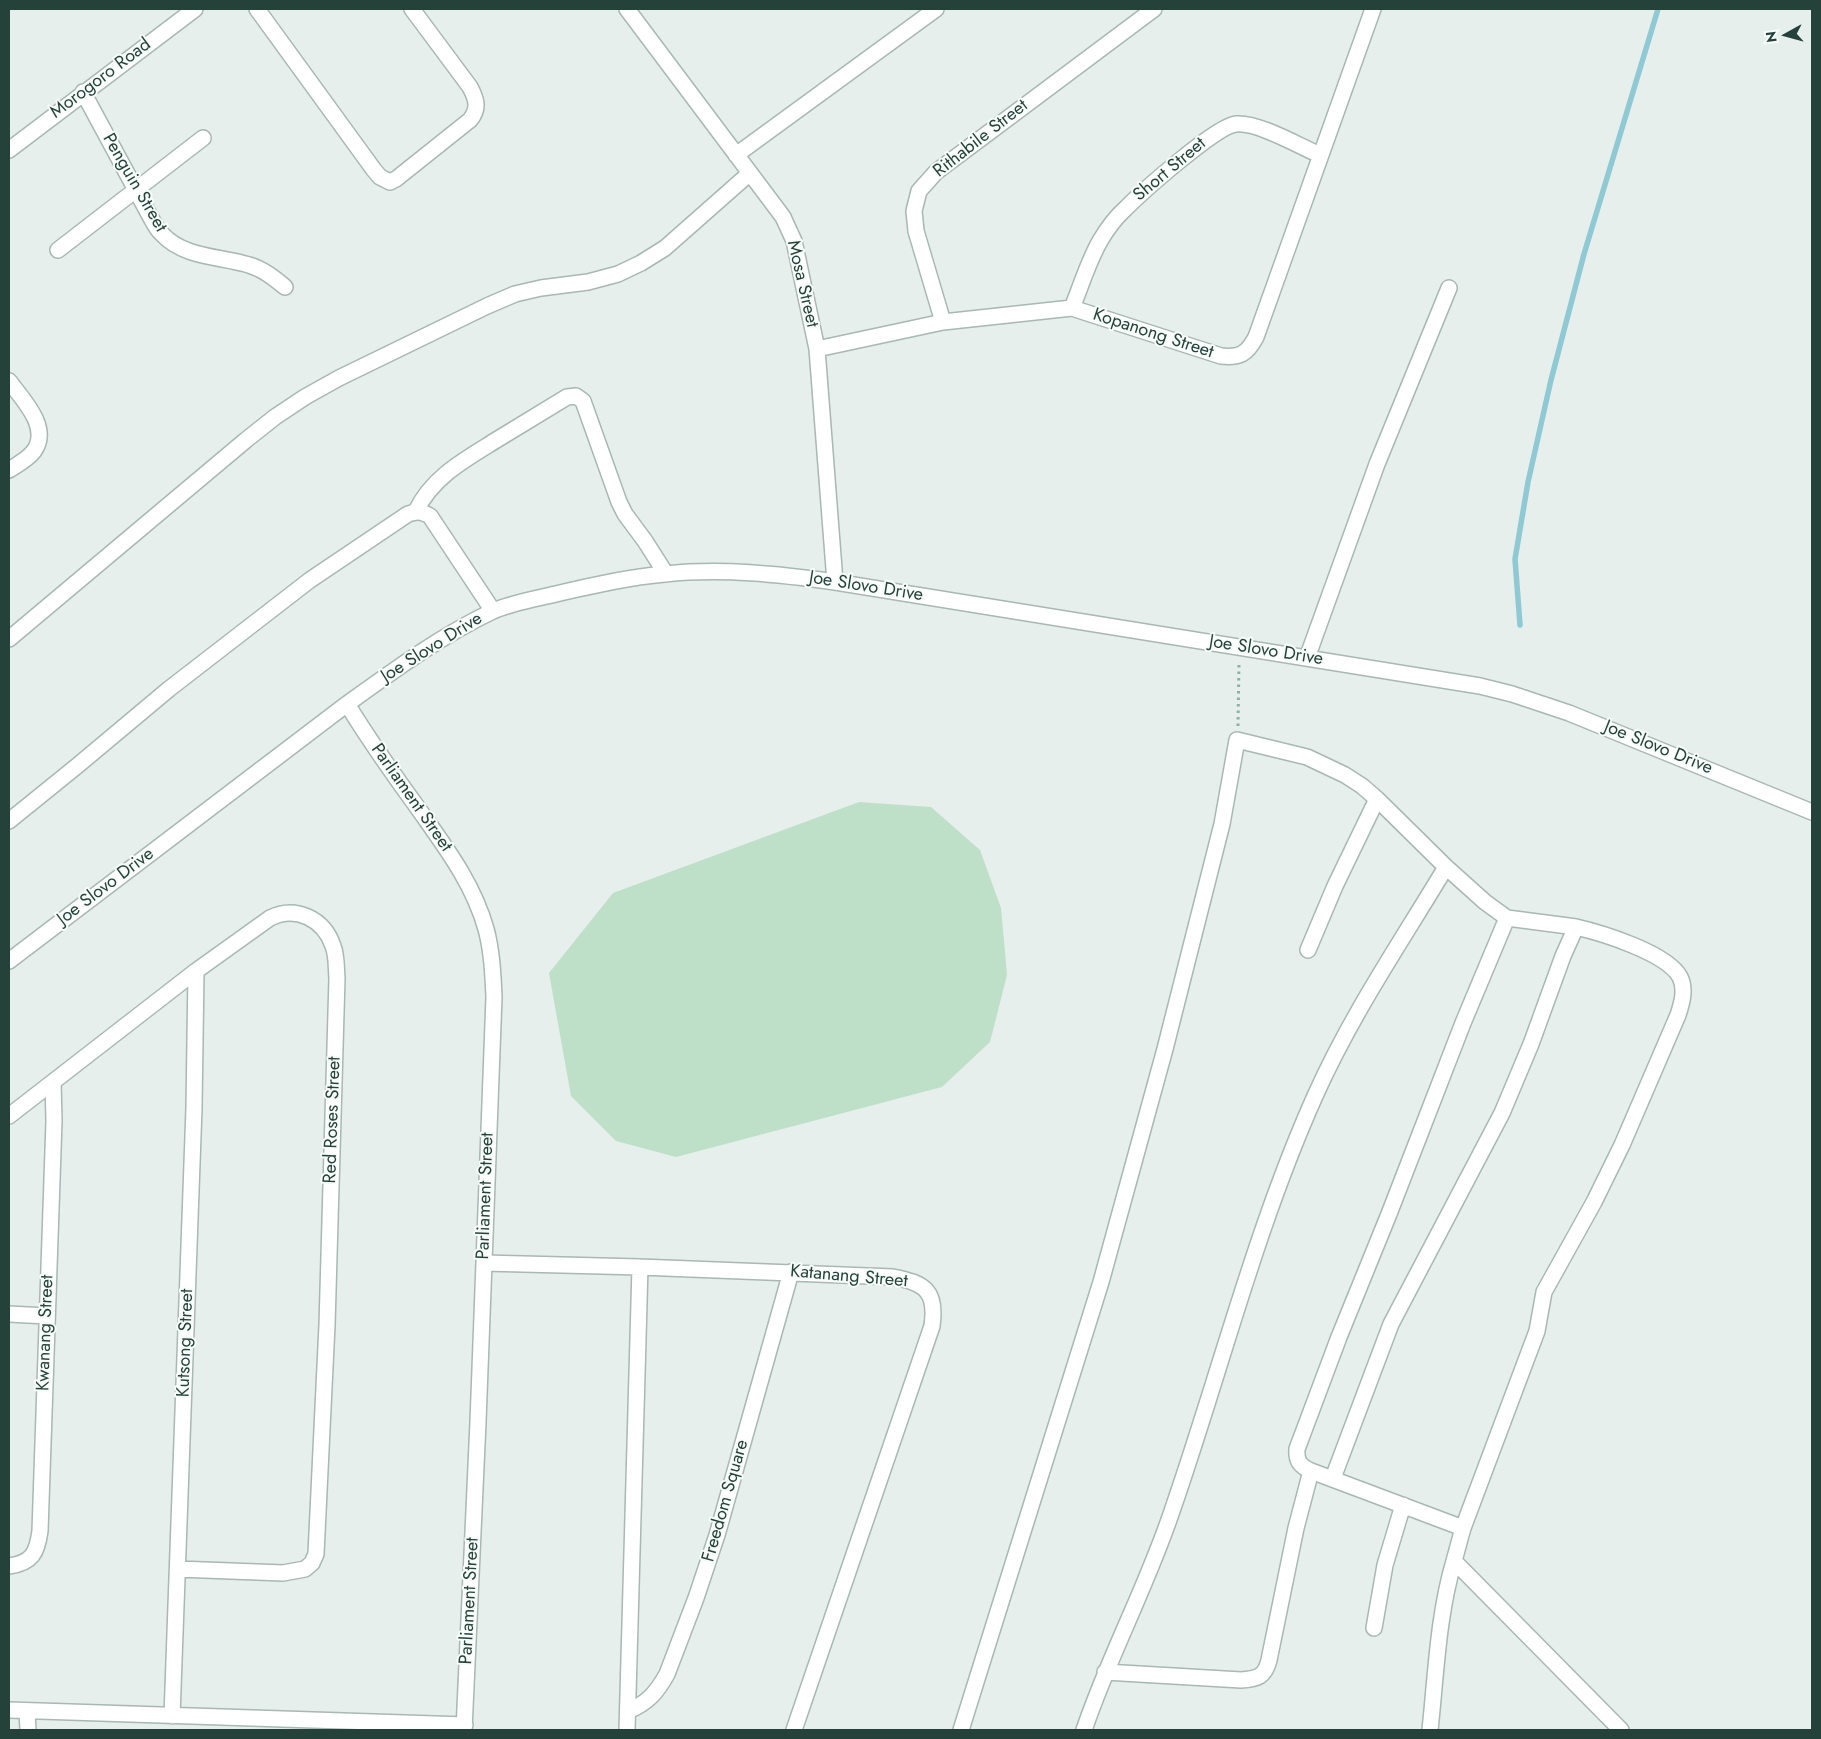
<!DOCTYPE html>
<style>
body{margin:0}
#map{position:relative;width:1821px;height:1739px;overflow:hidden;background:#e6efeb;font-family:Jost,sans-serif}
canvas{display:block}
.frame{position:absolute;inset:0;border:10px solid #24423a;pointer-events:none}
.north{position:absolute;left:1761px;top:10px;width:50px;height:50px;-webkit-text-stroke:4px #f7fbf9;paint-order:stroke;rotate:263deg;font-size:14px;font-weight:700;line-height:20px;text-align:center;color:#24423a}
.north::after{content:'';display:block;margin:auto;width:18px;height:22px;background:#24423a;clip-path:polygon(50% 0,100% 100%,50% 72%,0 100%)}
</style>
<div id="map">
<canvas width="1821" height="1739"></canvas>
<div class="frame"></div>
<div class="north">N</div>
</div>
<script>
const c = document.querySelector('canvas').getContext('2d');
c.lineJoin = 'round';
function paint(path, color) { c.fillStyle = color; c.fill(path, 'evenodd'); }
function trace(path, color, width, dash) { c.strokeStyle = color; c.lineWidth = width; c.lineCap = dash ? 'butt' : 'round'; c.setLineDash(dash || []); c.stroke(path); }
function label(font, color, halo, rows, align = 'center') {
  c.font = font + ' Jost,sans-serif'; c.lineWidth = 4; c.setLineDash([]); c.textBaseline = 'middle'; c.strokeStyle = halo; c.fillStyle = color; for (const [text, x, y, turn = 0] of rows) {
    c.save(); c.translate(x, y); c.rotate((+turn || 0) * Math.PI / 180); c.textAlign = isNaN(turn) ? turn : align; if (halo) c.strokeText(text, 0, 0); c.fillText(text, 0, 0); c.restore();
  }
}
paint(new Path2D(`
 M 859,802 L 931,807 L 980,850 L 1001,908 L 1007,975 L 990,1042 L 942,1087 L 676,1157 L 616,1141 L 571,1096 L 549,973 L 613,893 Z`), '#bfe0c8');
trace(new Path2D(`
 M 1520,625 L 1515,559 L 1528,482 L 1551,380 L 1584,254 L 1658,9`), '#8ec9d4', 5.5);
const minor = new Path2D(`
 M 257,9 L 374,170 L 380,177 L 390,182 L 396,179 L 470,120 C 479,109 477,100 470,87 L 412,9
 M 627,9 L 783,217 L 794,241 L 817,349 L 835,582
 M 83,92 L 151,218 C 154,223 157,230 162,234 C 184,258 220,256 249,265 C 263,269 274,278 285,287
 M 9,150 L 195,9
 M 736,155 L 936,9
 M 58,250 L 203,138
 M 1072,308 C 1081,286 1088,262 1100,241 C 1107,229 1115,218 1125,209 C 1142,192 1216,126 1236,124 C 1258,122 1299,146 1320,155
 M 943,322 L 916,231 L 914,211 L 919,191 L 936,172 L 1154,9
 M 817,349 L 943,322 L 1072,308 L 1221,356 C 1240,358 1247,354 1256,337 L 1373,9
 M 9,381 C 22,399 51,427 34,451 C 28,459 17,465 9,470
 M 416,511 C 433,476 466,459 498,439 C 521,425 544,411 567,397 L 576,396 L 583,401 L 619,502 L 625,514 L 645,541 L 666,574
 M 9,639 L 246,440 L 275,417 L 305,397 L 339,378 L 487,306 L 515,294 L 541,288 L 588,282 L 618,274 L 641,263 L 665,248 L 750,173
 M 1307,658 L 1377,464 L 1449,288
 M 347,704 C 368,738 391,771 415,804 C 443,844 473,882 486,929 C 492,951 493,975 494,997 L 478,1422 L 464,1730
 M 9,821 L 77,766 L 169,689 L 310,580 L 408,514 C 417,511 421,511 430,516 L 493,611
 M 1308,950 L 1335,886 L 1377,799
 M 9,961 L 347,704 C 393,671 439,637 491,612 C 509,603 540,598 560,593 C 595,585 630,577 665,574 C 721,568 779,574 835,582 L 1480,686 L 1512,694 L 1569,713 L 1812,812
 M 9,1116 L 196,971 L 270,918 C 296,905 324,919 333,946 C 337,956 336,968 337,978 L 327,1325 L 316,1554 L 312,1563 L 305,1569 L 283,1573 L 178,1569
 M 484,1263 L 640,1267 L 893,1277 C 925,1283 937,1291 932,1326 L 794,1730
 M 9,1314 L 47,1316
 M 1311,1471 C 1300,1466 1296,1461 1297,1449 L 1339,1337 L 1389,1214 L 1463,1023 L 1507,918
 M 1333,1478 L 1391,1324 L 1502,1113 L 1531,1044 L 1563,956 L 1576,927 C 1602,933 1667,953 1680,977 C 1686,989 1682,1003 1678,1015 L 1622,1145 L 1594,1202 L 1544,1292 L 1537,1331 L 1463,1528 L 1454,1561 L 1621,1730
 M 9,1566 C 32,1563 37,1553 40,1531 L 54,1121 L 53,1082
 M 1374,1628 L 1385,1565 L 1403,1505
 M 1105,1672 L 1241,1680 C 1257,1679 1265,1677 1269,1660 L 1296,1528 L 1311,1471 L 1463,1528
 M 9,1710 L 465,1725
 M 27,1711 L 28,1730
 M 628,1711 C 648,1703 657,1692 667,1674 L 696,1598 L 717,1535 L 791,1272
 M 172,1716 L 194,1108 L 196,971
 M 627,1730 L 640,1267
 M 961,1730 L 1101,1282 L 1165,1049 L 1222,824 L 1237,740 L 1307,757 L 1345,775 L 1362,786 L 1377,799 L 1446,867 L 1485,902 L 1507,918 L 1576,927
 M 1084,1730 C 1109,1656 1147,1586 1172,1511 C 1220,1373 1255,1230 1315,1096 C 1351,1015 1401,942 1446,867
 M 1430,1730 C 1436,1674 1438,1615 1454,1561`);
trace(minor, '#a8b8b2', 18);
trace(new Path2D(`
 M 1238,726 L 1239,662`), '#86b3a5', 3, [2.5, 4]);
trace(minor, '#fff', 15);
label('18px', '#24423a', '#f7fbf9', [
 ["Morogoro Road",101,79,-37],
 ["Rithabile Street",981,139,-38],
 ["Short Street",1170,170,-40],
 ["Penguin Street",134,183,60],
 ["Mosa Street",802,284,77],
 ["Kopanong Street",1153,334,18],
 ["Joe Slovo Drive",866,587,9],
 ["Joe Slovo Drive",432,648,-32],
 ["Joe Slovo Drive",1266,651,9],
 ["Joe Slovo Drive",1658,748,22],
 ["Parliament Street",411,798,55],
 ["Joe Slovo Drive",106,887,-37],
 ["Red Roses Street",333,1120,-88],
 ["Parliament Street",486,1196,-88],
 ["Katanang Street",849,1277,5],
 ["Kwanang Street",46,1333,-88],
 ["Kutsong Street",186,1343,-88],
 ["Freedom Square",726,1501,-74],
 ["Parliament Street",470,1601,-87]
]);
</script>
